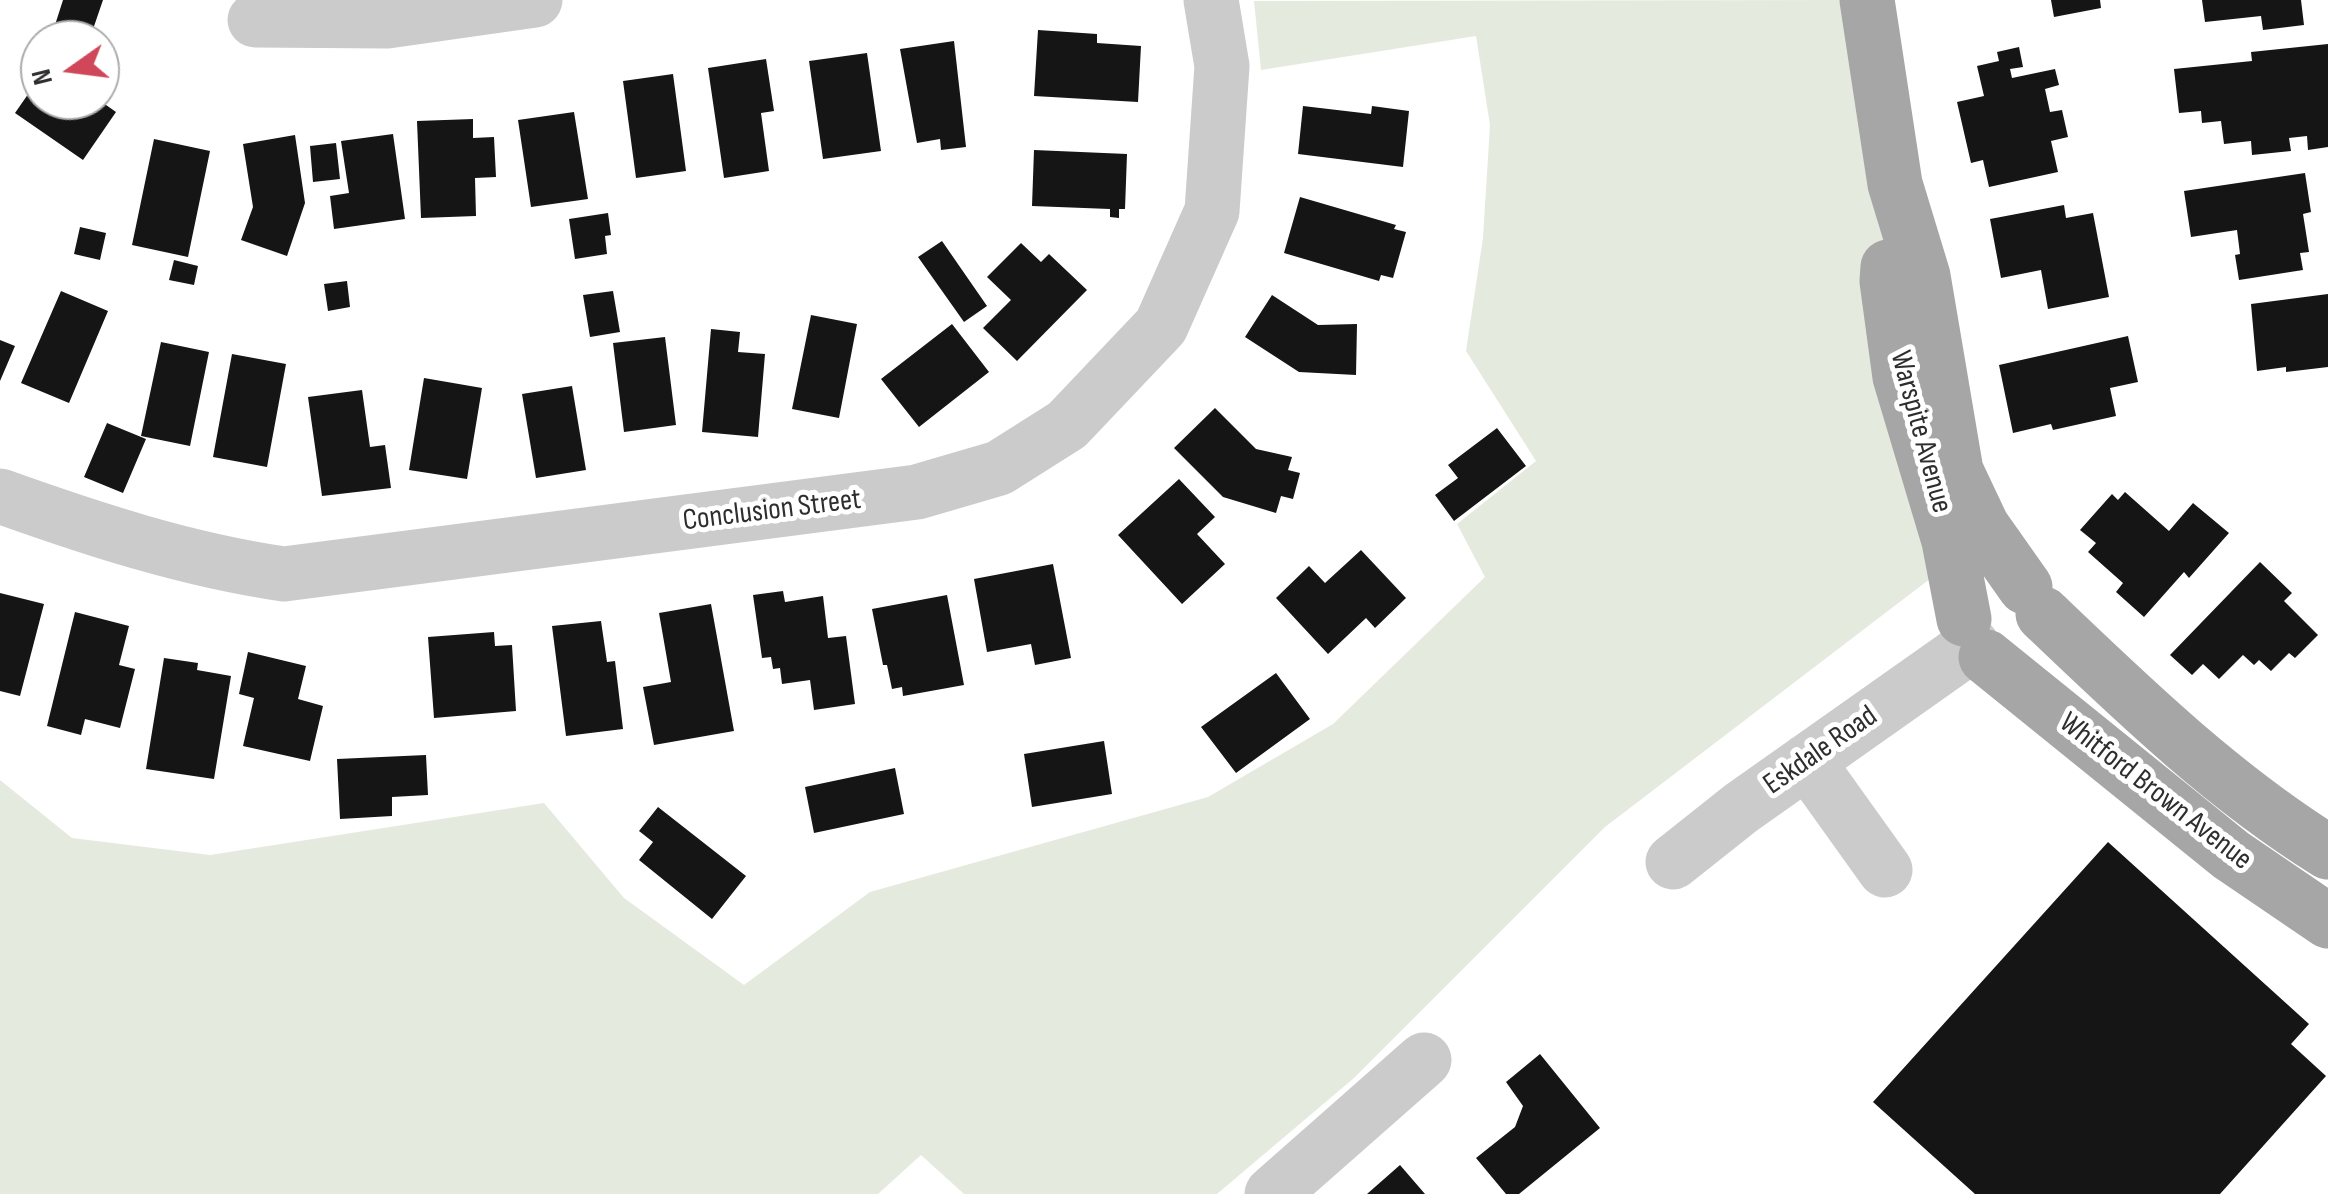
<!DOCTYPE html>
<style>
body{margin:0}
#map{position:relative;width:2328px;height:1194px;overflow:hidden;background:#fff;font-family:"Sofia Sans Condensed",sans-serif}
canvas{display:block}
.north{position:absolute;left:20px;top:20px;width:100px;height:100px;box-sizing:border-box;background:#fff;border:2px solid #ababab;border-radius:50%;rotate:256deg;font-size:28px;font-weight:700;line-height:40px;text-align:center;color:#2e2e2e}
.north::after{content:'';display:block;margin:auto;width:35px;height:45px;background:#cf4759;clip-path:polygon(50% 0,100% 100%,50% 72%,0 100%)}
</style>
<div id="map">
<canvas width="2328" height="1194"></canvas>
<div class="north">N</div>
</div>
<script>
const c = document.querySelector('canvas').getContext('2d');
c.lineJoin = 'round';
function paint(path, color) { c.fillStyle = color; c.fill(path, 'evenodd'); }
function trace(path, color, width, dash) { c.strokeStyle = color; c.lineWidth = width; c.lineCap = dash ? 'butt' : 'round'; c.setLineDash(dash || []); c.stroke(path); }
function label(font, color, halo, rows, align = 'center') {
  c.font = font + ' "Sofia Sans Condensed",sans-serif'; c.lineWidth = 10; c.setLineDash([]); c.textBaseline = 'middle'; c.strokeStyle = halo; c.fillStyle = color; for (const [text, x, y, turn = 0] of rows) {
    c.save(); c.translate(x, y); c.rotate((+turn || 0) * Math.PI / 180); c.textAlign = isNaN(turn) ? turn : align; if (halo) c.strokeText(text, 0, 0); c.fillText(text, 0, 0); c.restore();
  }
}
paint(new Path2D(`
 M 1854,0 L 1973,546 L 1605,827 L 1354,1078 L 1217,1194 L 964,1194 L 921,1155 L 878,1194 L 0,1194 L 0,780 L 72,838 L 210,855 L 544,803 L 624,898 L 744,985 L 870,892 L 1208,797 L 1333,724 L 1485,577 L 1457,524 L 1536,461 L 1466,351 L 1483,238 L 1490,125 L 1476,36 L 1261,70 L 1254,1 Z`), '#e5eade');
paint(new Path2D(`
 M 63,0 L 103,0 L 90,38 L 55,25 Z
 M 2051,0 L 2100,0 L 2101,8 L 2054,17 Z
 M 2202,0 L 2301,0 L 2304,25 L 2263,30 L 2261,16 L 2205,22 Z
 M 1038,30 L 1097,34 L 1097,43 L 1141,46 L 1138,102 L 1034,96 Z
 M 954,41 L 966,147 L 941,150 L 940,139 L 917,143 L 900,49 Z
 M 2328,44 L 2328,147 L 2308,150 L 2307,136 L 2289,138 L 2291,151 L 2252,155 L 2251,141 L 2224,144 L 2221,121 L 2202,123 L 2201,111 L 2179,113 L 2174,69 L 2252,61 L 2251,52 Z
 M 2019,47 L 2023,67 L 2010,69 L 2012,78 L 2055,69 L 2059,85 L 2045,89 L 2050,112 L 2062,110 L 2068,137 L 2051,141 L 2058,172 L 1989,187 L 1983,160 L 1971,163 L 1957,102 L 1984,96 L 1977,66 L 1999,61 L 1997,52 Z
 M 867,53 L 881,151 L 823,159 L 809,61 Z
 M 766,59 L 774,111 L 761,113 L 769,171 L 724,178 L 708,68 Z
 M 673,74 L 686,171 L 636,178 L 623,81 Z
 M 40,77 L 40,100 L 99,100 L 116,112 L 83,160 L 15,113 Z
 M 1303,106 L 1371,114 L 1372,106 L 1409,111 L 1403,167 L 1298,154 Z
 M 574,112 L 588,199 L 531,207 L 518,120 Z
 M 473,119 L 473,138 L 494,137 L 496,177 L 475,178 L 476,216 L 421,218 L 417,121 Z
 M 393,134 L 405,219 L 334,229 L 330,196 L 349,193 L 341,141 Z
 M 295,135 L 305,203 L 287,256 L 241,240 L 253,207 L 243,144 Z
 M 154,139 L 210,151 L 188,257 L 132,245 Z
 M 336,143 L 340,179 L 313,182 L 310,146 Z
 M 1034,150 L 1127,154 L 1125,209 L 1119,209 L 1119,218 L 1110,217 L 1110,209 L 1032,206 Z
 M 2305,173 L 2311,212 L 2303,214 L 2309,252 L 2300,253 L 2303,270 L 2239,280 L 2235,255 L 2240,254 L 2237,230 L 2191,237 L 2184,191 Z
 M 1300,197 L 1396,225 L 1394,229 L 1406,232 L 1393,278 L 1381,275 L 1379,281 L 1284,253 Z
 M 2064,205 L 2066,218 L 2093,213 L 2109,297 L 2048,309 L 2041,270 L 2001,278 L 1990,219 Z
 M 608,213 L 611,235 L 605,236 L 607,254 L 575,259 L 569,219 Z
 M 80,227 L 106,233 L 100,260 L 74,254 Z
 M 942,241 L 987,306 L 964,322 L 918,257 Z
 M 1021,243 L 1041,262 L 1049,254 L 1087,290 L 1017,361 L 983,328 L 1011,300 L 987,277 Z
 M 174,260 L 198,266 L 194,285 L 169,280 Z
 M 347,281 L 350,307 L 328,311 L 324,284 Z
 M 61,291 L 108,311 L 69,403 L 21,383 Z
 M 613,291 L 620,332 L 590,337 L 583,295 Z
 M 2328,294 L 2328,367 L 2286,372 L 2286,367 L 2257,371 L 2251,304 Z
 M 1272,295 L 1318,325 L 1357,324 L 1356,375 L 1299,372 L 1245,337 Z
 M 811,315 L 857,324 L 839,418 L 792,409 Z
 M 952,324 L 989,372 L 919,427 L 881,379 Z
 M 711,329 L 740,332 L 738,352 L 765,354 L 758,437 L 702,432 Z
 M 2128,336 L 2138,382 L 2110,388 L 2116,416 L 2053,430 L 2051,424 L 2013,433 L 1999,365 Z
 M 665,337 L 676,425 L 624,432 L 613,343 Z
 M 0,340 L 15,346 L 0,381 Z
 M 161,342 L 209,352 L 190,446 L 141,436 Z
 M 232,354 L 286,364 L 267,467 L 213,457 Z
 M 424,378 L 482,388 L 467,479 L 409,470 Z
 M 572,386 L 586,470 L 536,478 L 522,394 Z
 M 362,390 L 370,447 L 385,445 L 391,488 L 322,496 L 308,397 Z
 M 1215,408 L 1256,449 L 1292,457 L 1288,470 L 1300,473 L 1293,499 L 1281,496 L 1276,513 L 1223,497 L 1174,448 Z
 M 107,423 L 146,439 L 123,493 L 84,477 Z
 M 1497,428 L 1526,466 L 1454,521 L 1435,495 L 1458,478 L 1448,465 Z
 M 1179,479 L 1215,517 L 1197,534 L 1225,564 L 1182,604 L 1118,535 Z
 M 2125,492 L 2169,531 L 2193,503 L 2229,533 L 2189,578 L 2184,572 L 2144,617 L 2116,592 L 2123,583 L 2088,552 L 2096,543 L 2080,530 L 2112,494 L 2118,500 Z
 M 1361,550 L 1406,598 L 1375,628 L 1366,618 L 1328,654 L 1276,598 L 1309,566 L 1325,583 Z
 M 2260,562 L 2292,593 L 2284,601 L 2318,635 L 2295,658 L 2289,653 L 2271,671 L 2259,660 L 2254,665 L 2243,655 L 2219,679 L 2203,664 L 2192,675 L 2170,655 Z
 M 1053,564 L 1071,658 L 1035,665 L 1031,644 L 987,652 L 974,579 Z
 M 783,591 L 785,602 L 823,596 L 828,638 L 846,636 L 855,704 L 814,710 L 810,680 L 782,684 L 780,668 L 773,669 L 771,657 L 762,658 L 753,595 Z
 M 0,593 L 44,604 L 20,696 L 0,691 Z
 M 947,595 L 964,685 L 903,696 L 902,687 L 892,689 L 887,665 L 883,665 L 872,609 Z
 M 711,604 L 734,731 L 654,745 L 643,687 L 671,682 L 659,613 Z
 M 75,612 L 129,626 L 119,665 L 135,669 L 120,728 L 85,719 L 81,735 L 47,726 Z
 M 601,621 L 607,662 L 615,661 L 623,729 L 566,736 L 552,626 Z
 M 494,632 L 495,646 L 512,645 L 516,711 L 434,718 L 428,637 Z
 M 248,652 L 306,666 L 298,699 L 323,706 L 310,761 L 243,746 L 254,698 L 239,694 Z
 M 164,658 L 198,663 L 197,670 L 231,676 L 214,779 L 146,769 Z
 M 1276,673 L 1310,719 L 1236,773 L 1201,727 Z
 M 1104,741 L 1112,794 L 1032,807 L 1024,754 Z
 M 426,755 L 428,795 L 392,797 L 392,816 L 340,819 L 337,759 Z
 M 895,768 L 904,814 L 814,833 L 805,787 Z
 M 658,807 L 746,876 L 712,919 L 639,860 L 653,842 L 639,831 Z
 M 2108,842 L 2309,1024 L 2291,1044 L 2326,1076 L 2220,1194 L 1975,1194 L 1873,1102 Z
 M 1540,1054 L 1600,1128 L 1519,1194 L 1506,1194 L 1476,1158 L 1515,1127 L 1523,1106 L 1506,1082 Z
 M 1400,1165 L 1425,1194 L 1367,1194 Z`), '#151515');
trace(new Path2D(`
 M 255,20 L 387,21 L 535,0
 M 0,496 C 92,529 187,560 284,574 L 917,492 L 999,468 L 1067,425 L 1161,326 L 1212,211 L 1222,66 L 1211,0
 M 1807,761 L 1885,870
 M 1673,862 L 1741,808 L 1972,645
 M 1272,1194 L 1424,1060`), '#cbcbcb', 55);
trace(new Path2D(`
 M 1867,0 L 1895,184 L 1923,276 L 1956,471 L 1982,526 L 2025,587
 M 1888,267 L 1887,281 L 1900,377 L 1949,541 L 1964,619
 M 2043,614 C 2132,699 2223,787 2328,852
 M 1986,657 L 2231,855 L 2328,921`), '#a6a6a6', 55);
label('30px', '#2e2e2e', '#fff', [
 ["Warspite Avenue",1920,432,75],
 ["Conclusion Street",772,511,-7],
 ["Eskdale Road",1821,751,-35],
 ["Whitford Brown Avenue",2155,792,38]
]);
</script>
